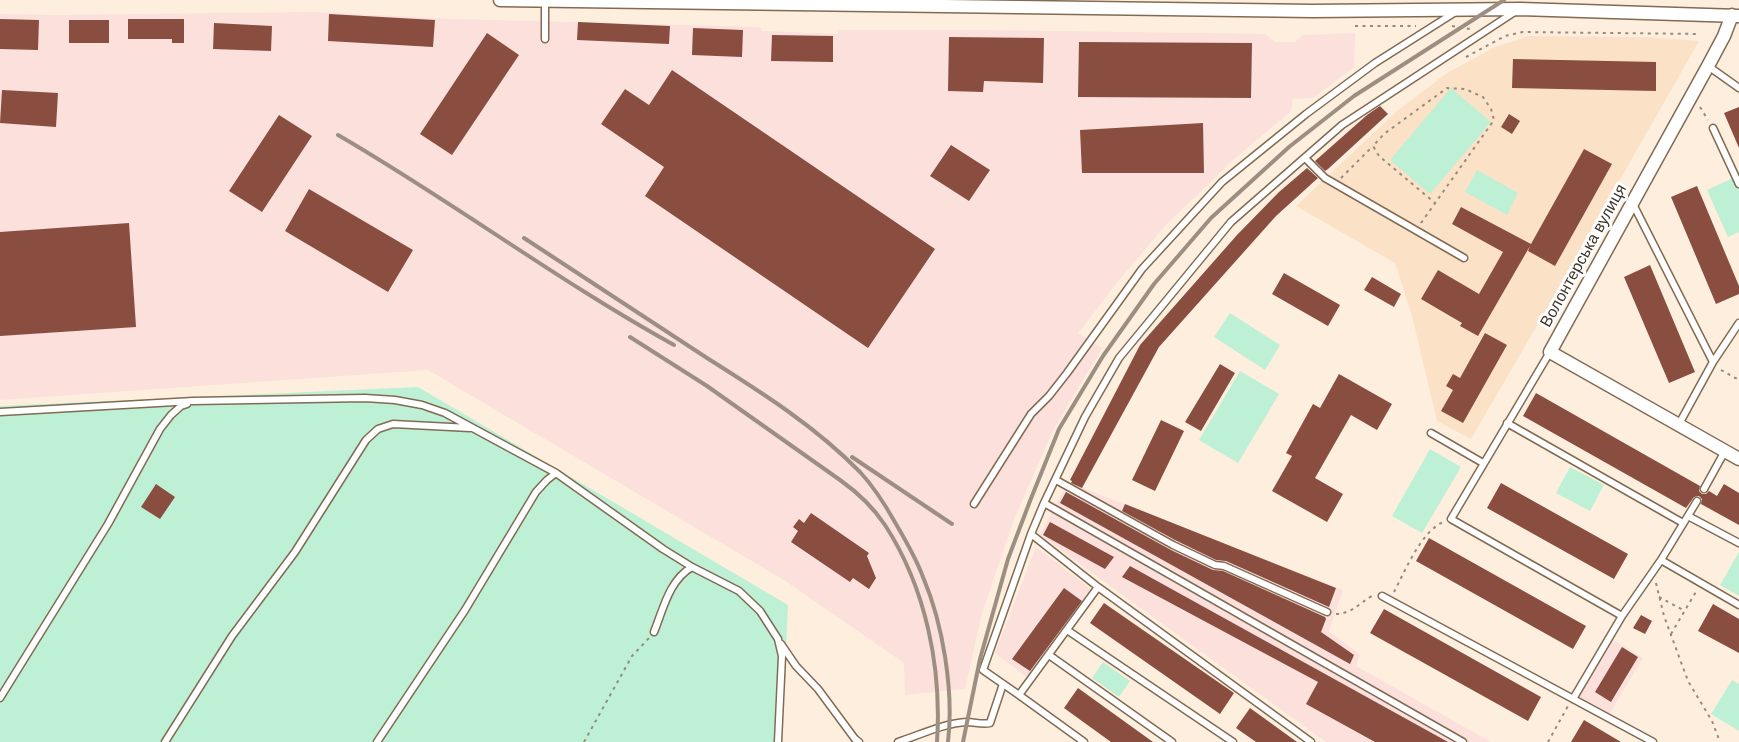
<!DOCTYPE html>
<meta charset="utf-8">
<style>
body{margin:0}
canvas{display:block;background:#feeede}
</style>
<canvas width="1739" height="742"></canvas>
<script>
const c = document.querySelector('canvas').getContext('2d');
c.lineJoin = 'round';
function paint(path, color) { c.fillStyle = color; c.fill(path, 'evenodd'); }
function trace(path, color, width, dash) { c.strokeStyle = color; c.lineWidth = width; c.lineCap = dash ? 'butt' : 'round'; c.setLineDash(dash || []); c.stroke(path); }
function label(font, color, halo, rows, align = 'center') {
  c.font = font + ' Helvetica,sans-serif'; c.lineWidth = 6; c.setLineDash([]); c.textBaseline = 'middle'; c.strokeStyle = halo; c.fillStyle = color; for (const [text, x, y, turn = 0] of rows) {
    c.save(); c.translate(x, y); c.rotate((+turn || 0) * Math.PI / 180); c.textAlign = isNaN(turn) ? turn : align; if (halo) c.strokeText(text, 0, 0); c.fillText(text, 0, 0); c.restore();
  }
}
paint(new Path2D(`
 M 315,12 L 454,19 L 760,27 L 762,31 L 838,34 L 839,30 L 984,30 L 1265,34 L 1275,42 L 1295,42 L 1302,35 L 1355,33 L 1354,67 L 1313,98 L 1293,99 L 1291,111 L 1233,160 L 1166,225 L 1120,279 L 1078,333 L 1102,348 L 1053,430 L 1015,517 L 982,613 L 965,689 L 905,695 L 904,663 L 784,580 L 428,370 L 0,400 L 0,14 L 56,15 Z
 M 1068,482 L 1343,590 L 1329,631 L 1360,655 L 1356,666 L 1491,742 L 1326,742 L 1040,535 Z
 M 1036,547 L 1092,590 L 1028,678 L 995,653 Z
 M 1610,638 L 1643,658 L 1608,716 L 1576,696 Z`), '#fbe0dc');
paint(new Path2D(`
 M 1529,36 L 1646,37 L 1699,41 L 1528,341 L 1471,439 L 1437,421 L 1412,316 L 1395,263 L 1296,206 L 1397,111 L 1447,73 L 1495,47 Z`), '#fbe2c7');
paint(new Path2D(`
 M 1451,88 L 1491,122 L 1430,194 L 1390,160 Z
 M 1477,170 L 1518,193 L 1507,215 L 1465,192 Z
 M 1733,178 L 1739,191 L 1739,232 L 1728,237 L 1707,190 Z
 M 1230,313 L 1280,345 L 1265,370 L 1214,337 Z
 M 1240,371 L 1279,394 L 1238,463 L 1199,440 Z
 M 418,387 L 788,605 L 782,742 L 0,742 L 0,406 Z
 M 1430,449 L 1461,467 L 1422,533 L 1392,516 Z
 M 1570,467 L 1604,485 L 1590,511 L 1556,493 Z
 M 1739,552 L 1739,596 L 1720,585 Z
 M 1103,662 L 1130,681 L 1119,697 L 1092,678 Z
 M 1732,680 L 1739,684 L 1739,731 L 1711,714 Z`), '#bdf0d4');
paint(new Path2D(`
 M 329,14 L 435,20 L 433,47 L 328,41 Z
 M 0,19 L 39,20 L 38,50 L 0,49 Z
 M 128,19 L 184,19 L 184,43 L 172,43 L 172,39 L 128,39 Z
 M 69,20 L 109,20 L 109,43 L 69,43 Z
 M 578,22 L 670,26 L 669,44 L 577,40 Z
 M 214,23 L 272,26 L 271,51 L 213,49 Z
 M 693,28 L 743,30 L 742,57 L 692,55 Z
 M 487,33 L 519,55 L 452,155 L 420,134 Z
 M 772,35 L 833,36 L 833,62 L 771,61 Z
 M 949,37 L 1044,38 L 1043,83 L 984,81 L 983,92 L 948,91 Z
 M 1079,42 L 1252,43 L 1251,98 L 1078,97 Z
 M 1513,59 L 1656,62 L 1656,91 L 1512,88 Z
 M 672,70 L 935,249 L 868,348 L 645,196 L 664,167 L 601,124 L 625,89 L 649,105 Z
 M 2,90 L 58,93 L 56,127 L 0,123 Z
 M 1380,106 L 1388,114 L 1328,169 L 1325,171 L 1315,161 L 1367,115 Z
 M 1739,107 L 1739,148 L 1724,113 Z
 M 1509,114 L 1520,121 L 1512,134 L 1501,127 Z
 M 279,115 L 312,136 L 262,212 L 229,191 Z
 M 1203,123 L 1204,173 L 1082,173 L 1080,130 Z
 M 951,145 L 990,170 L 969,201 L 930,176 Z
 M 1584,149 L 1612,164 L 1555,266 L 1528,251 L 1530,246 L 1478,336 L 1460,326 L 1462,323 L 1421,299 L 1438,270 L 1479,294 L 1503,252 L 1452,224 L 1461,207 L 1531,244 Z
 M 1307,168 L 1318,178 L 1276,216 L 1159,347 L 1082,488 L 1071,483 L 1072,481 L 1070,480 L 1140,345 L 1237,235 L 1279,192 Z
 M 1697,186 L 1739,286 L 1739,294 L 1716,304 L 1671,197 Z
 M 309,189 L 413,250 L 388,292 L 285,231 Z
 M 129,223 L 136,327 L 0,336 L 0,232 Z
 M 1650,265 L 1695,372 L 1669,383 L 1624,277 Z
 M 1284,273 L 1340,305 L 1328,326 L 1272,294 Z
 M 1372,277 L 1401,294 L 1394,307 L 1364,290 Z
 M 1485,333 L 1507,345 L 1463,423 L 1441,411 L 1453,390 L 1446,386 L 1453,374 L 1460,378 Z
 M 1220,364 L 1235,373 L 1201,431 L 1185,422 Z
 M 1339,374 L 1392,404 L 1377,430 L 1351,415 L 1315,478 L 1343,494 L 1327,522 L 1272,491 L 1292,456 L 1286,453 L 1313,404 L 1320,408 Z
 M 1536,393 L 1700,486 L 1699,491 L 1702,494 L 1706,494 L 1709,491 L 1717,496 L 1724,484 L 1739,493 L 1739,525 L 1701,504 L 1702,499 L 1699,496 L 1694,497 L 1686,508 L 1523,416 Z
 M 1161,420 L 1184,431 L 1155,491 L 1132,480 Z
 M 1501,483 L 1628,554 L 1614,579 L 1487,508 Z
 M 156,484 L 175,497 L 160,519 L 141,507 Z
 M 1066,492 L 1171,550 L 1213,570 L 1223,571 L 1325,617 L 1326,619 L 1321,632 L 1354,655 L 1350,664 L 1060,503 Z
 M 1125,504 L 1336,588 L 1329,607 L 1226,561 L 1216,560 L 1175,540 L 1122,511 Z
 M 811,513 L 869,553 L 867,556 L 876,578 L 869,589 L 853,578 L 850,582 L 791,542 L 798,531 L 793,527 L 799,519 L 804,523 Z
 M 1050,522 L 1114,557 L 1105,569 L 1043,535 Z
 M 1429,538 L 1586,626 L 1573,649 L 1416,561 Z
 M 1130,566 L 1448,742 L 1375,742 L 1306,704 L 1318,682 L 1122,577 Z
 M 1064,588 L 1082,601 L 1030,671 L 1012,659 Z
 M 1104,603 L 1234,693 L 1220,714 L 1090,623 Z
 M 1713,604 L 1739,619 L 1739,653 L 1698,631 Z
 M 1384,609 L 1541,697 L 1528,721 L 1370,633 Z
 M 1641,615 L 1652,621 L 1645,634 L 1633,628 Z
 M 1622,647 L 1638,657 L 1611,702 L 1595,692 Z
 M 1078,688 L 1153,742 L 1111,742 L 1064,708 Z
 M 1250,708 L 1297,742 L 1256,742 L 1236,728 Z
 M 1584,720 L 1621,742 L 1571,742 Z`), '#894e40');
const lane = new Path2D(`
 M 545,39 L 545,1
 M 1708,66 L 1739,88
 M 1713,128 L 1739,184
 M 1305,158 L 1325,178 L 1464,258
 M 1632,202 L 1713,362
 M 1550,352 L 1451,519 L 1622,616
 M 0,412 L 193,401 L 365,398 L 395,400 L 422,405 L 445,413 L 556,473 L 663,549 L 692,567 L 739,591 L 760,611 L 778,639 L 782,656 L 778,742
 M 1507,423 L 1683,523
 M 1679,424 L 1713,362 L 1739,323
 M 1431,433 L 1483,463
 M 1056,480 L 1173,545 L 1215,565 L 1224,566 L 1327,612
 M 1704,489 L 1725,451
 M 1044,503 L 1463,742
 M 974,504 L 1031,414 L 1049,396 L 1067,373 L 1142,269 L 1222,182 L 1306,114 L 1375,63 L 1457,11
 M 1688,516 L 1739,543
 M 1031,534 L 1098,587 L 1019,695 L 983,670 L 1031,534 L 1044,503 L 1085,417 L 1119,358 L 1231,222 L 1342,125 L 1516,11
 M 1661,560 L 1739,605
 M 1098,587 L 1311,742
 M 1382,596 L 1653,742
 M 1067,630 L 1233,742
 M 654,632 C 663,610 669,580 692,567
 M 781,644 L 796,666 L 818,689 L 855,739 L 859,742
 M 1049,655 L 1172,742
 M 1019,695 L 1084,742
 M 0,698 L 108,524 L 160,429 L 171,415 L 181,406 L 187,404
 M 1573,699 L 1622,616 L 1661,560 L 1697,501
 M 165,742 L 232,636 L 295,552 L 366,440 L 378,429 L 393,424 L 470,428
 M 377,742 L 465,610 L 536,492 L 547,480 L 556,473
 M 898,742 C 920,735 944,723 967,722 C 975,722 982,725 990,723 L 1003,684`);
const street = new Path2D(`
 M 500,0 L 1313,11 L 1520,9 L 1739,16
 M 1732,15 L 1724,36 L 1708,66 L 1550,352 L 1739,459`);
trace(lane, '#816b52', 9);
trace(street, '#816b52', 15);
trace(new Path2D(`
 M 1355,26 L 1416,26
 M 1452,26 L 1470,29
 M 1466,57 L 1505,36 L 1523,32 L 1700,34
 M 1700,107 L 1708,120
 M 1341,178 L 1373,146
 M 1421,223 L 1494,120 L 1491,109 L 1483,97 L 1465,89 L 1447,88 L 1384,134 L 1373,146 L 1379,156 L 1435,203
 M 1721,370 L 1739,380
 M 1656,583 L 1664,616 L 1688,681 L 1712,721 L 1720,742
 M 1394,592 C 1405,571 1421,532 1443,522
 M 1659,597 L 1685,611
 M 1336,614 C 1353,613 1358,604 1372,596
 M 1671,634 L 1697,590
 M 584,742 L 632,656 L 649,638
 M 1548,742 L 1568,706`), '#978a7d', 2, [3, 4.5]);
trace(lane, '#fff', 6);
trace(street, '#fff', 12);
trace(new Path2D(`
 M 338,135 C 452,201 558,281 674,345
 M 524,238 C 585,278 646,318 707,358 C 761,392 815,426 860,472 C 874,487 886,506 896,524 C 906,541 916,558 923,577 C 943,624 954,691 948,742
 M 630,337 L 707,386 L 840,480 C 857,492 873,507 885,525 C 926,588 942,668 937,742
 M 852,457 L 952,524
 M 963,742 L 980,659 L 1008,559 L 1030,501 L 1059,429 L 1103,356 L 1154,284 L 1211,218 L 1289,147 L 1354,96 L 1504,0`), '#9c8f82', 4);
label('16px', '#3e3429', '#fff', [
 ["Волонтерська вулиця",1584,256,-61]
]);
</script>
